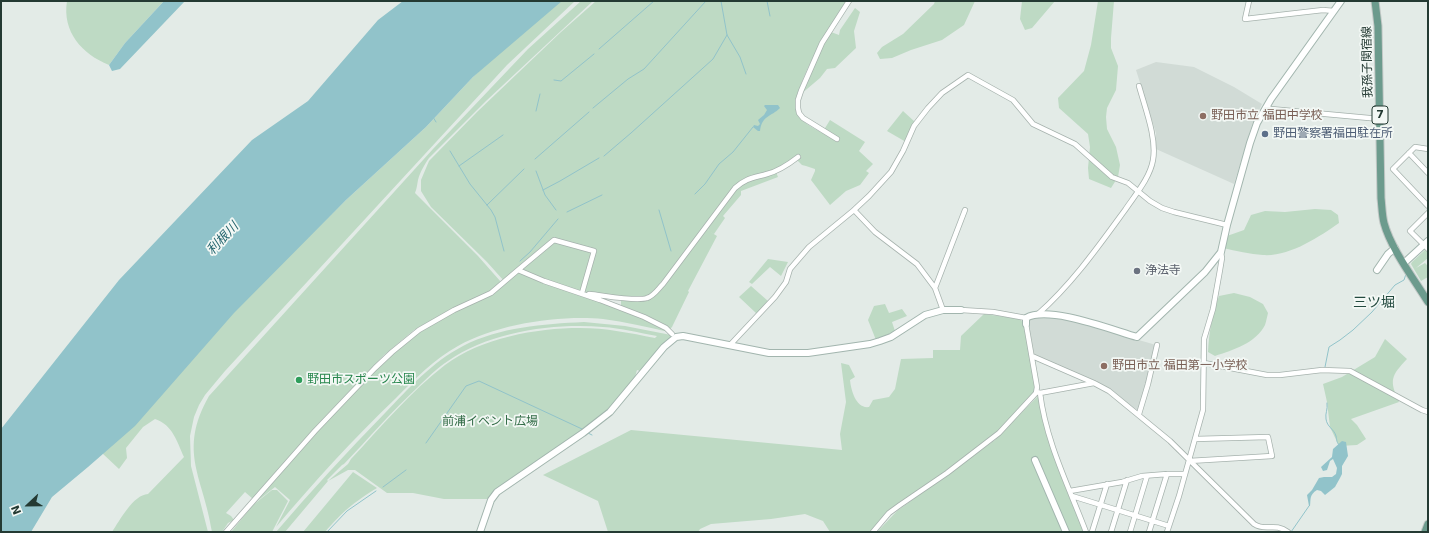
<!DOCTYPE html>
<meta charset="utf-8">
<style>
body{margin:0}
#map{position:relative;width:1429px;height:533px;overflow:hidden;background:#e3ebe7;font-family:"DejaVu Sans",sans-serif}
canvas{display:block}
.frame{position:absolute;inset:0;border:2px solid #243a33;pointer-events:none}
.north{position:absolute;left:8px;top:485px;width:40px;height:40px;-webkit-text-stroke:3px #f3f8f5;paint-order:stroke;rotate:248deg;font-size:11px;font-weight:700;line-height:16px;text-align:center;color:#243a33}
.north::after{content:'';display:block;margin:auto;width:14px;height:18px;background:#243a33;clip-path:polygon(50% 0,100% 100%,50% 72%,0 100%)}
</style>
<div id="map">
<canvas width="1429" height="533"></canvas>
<div class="frame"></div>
<div class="north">N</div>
</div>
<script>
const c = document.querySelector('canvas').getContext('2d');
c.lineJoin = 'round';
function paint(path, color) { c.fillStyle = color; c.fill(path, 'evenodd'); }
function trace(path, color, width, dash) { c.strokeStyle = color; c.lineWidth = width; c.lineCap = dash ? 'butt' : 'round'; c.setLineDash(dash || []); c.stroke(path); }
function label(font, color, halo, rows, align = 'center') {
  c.font = font + ' "DejaVu Sans","Noto Sans JP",sans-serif'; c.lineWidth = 3.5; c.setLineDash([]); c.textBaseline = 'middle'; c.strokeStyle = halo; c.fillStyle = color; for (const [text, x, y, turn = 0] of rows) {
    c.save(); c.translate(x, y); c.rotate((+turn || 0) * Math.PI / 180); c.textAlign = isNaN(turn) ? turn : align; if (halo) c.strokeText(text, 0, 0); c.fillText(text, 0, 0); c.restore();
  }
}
paint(new Path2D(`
 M 1156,62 L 1194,67 L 1234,87 L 1262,104 L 1252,125 L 1234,184 L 1156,149 L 1156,133 L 1136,70 Z
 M 1035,317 L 1063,318 L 1156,345 L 1139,411 L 1123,400 L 1034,356 L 1029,326 L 1030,320 Z`), '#d1dbd6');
paint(new Path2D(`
 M 67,1 L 164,1 L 125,43 L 109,65 C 82,54 62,32 67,1 Z
 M 551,1 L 575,1 L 507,65 L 225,371 L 205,395 L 199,405 L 194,417 L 190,436 L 191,466 L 208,532 L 112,532 C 120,520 133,495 148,494 L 184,457 C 177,442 173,425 155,419 L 143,427 L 126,448 L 127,458 L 119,469 L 102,453 L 175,367 L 346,200 L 426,127 L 473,77 Z
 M 581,1 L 593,1 L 486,101 L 429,158 C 425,164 420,172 418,180 C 417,185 417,188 415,193 L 478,256 L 501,282 L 489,292 L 453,308 L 414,330 L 384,355 L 316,426 L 253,499 L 245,492 L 226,513 L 231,516 L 234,520 L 228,523 L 222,532 L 212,532 C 204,478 177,452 209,396 L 433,149 L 528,49 Z
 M 596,1 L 847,1 C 833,22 788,91 798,114 C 802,123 814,128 822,133 L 830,120 L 865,142 L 859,151 L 873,164 L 866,171 L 869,173 L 860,185 L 846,191 L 830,205 L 811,180 L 815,171 L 815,169 L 806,166 L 802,165 L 795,158 L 777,169 L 740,182 L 652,294 L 641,299 L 584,293 L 583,291 L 596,251 L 557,239 L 504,281 L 487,262 L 431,207 L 421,191 L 421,180 L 429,161 L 477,112 L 561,32 Z
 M 935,1 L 975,1 L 964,25 L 942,40 L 911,50 L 892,58 L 880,59 L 877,53 L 882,47 L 903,34 L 934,4 Z
 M 1022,1 L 1055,1 L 1032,28 L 1025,30 L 1020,19 Z
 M 1098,1 L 1114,1 L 1111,38 L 1111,48 L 1118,66 L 1116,90 L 1107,108 L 1106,117 L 1107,129 L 1116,147 L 1120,165 L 1118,177 L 1111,188 L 1089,179 L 1088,168 L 1090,147 L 1088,134 L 1059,108 L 1058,98 L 1084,71 L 1091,45 Z
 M 855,8 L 860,12 L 854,31 L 856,48 L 835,68 L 827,69 L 820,78 L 801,94 L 824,43 L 831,32 L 839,35 L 840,30 Z
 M 903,111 L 915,122 L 906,142 L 887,131 Z
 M 776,172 L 778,177 L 741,191 L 741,195 L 723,216 L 725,218 L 714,234 L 709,231 L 707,227 L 733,193 L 742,184 Z
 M 1315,209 L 1331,210 L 1338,215 L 1339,223 C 1319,237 1289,257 1263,255 C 1250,254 1236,251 1223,248 L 1227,236 L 1244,230 L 1251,215 L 1265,211 L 1285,212 Z
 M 707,228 L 709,231 L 717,236 L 688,291 L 689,292 L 672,327 L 669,330 L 621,306 L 621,299 L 638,301 L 650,299 Z
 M 552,242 L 592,252 L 581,292 L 521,270 Z
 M 1425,250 L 1428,252 L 1428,258 L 1416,268 L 1425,263 L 1428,266 L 1428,277 L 1421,281 L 1411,264 L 1412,262 Z
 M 768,259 L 788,262 L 781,276 L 770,267 L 752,284 L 749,282 Z
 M 517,272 L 630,312 L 669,332 C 647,327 625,322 603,319 C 559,315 497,324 458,346 C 434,359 415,379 396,398 C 353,439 314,482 276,527 L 290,500 L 275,487 L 256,502 L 322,425 L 375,369 L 412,335 L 455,311 L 484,298 Z
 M 751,286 L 768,301 L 757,314 L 739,297 Z
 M 1234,293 L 1250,297 L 1263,304 L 1268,313 C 1267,317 1266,322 1265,325 C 1256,343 1233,350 1215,356 L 1208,352 C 1209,333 1212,314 1219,296 Z
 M 885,304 L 889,313 L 902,309 L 907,316 L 892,322 L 895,331 L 876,340 L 868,320 L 874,306 Z
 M 984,314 L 1020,319 L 1024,324 L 1035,383 L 1034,393 L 997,433 L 945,472 L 898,504 L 871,532 L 830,532 L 823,521 L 805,514 L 771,519 L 711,524 L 700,529 L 698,532 L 608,532 L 598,501 L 543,475 L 631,430 L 842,450 L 840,434 L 846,402 L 841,363 L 849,365 L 855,377 L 850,380 C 851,390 856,409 869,407 L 873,400 L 889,397 L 895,389 L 901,359 L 933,358 L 933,350 L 960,350 L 961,336 Z
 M 584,322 L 625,326 L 671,335 L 671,337 L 640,371 L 637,370 L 635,377 L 629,386 L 605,412 L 577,434 L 497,488 L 487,499 L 444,499 L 413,493 L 387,493 L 355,470 L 348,470 L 328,481 L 348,464 L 351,459 C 381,427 410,392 445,365 C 481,338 536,328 580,328 C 606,328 630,333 655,338 L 657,336 C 639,333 621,328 603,327 C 552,323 490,332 448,361 C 437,368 427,378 418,387 C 392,411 369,438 344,464 L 342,465 L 327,480 L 328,481 L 285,532 L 276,532 C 311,491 347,452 385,413 C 408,389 432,362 463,346 C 500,327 543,324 584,322 Z
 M 1385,339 L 1407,359 C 1391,376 1389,380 1399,402 L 1351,419 L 1357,425 L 1366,439 L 1357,445 L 1339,446 L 1330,427 L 1327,402 L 1323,384 L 1342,377 L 1375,357 Z
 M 1038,396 L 1048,439 L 1085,532 L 877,532 L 897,511 L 995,440 Z
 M 353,472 L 377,488 C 354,502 342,512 325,532 L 303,532 Z
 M 272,490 L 277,490 L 288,501 L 272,532 L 231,532 L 253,505 Z`), '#bedac4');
paint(new Path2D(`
 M 164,1 L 185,1 L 120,69 L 112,71 L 109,65 L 125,43 Z
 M 403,1 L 562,1 L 473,77 L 426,127 L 346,200 L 234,313 L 135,426 L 88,467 L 52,497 L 31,532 L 1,532 L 1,429 L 119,280 L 252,140 L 308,101 L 378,20 Z
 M 765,105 L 778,105 L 780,108 C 771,117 762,115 760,131 L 758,131 L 753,127 L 754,125 L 758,126 L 760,124 L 758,120 L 764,115 L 767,110 L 764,106 Z
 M 1342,441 L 1346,442 L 1348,456 L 1342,466 L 1342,474 L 1340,478 L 1335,487 L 1325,495 L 1321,491 L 1317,490 C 1309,495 1311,499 1310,506 L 1309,506 L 1307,495 L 1312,490 L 1319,478 L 1324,477 L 1332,477 L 1336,474 L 1337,468 L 1333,459 L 1330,461 L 1327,470 L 1323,471 L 1321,467 L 1332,457 L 1333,449 Z`), '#91c3ca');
trace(new Path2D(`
 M 721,1 L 727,35 L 740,57 L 746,74
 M 767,1 L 770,16
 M 599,49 L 654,1
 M 554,80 L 561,81 L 594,54
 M 593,108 L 628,79 L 644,69 L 706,1
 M 536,111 L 540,94
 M 433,117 L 436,122
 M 450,151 L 470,184 L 491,210 L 495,217 L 504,251
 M 604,156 L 631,133 L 713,59 L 727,35
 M 535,159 L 589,112
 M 459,166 L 503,135
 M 536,171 L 545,195 L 556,210
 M 543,190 L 560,181 L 599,158
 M 695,194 L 705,184 L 719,164 L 733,152 L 753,127
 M 487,205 L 524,169
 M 659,210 L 671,251
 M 567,212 L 602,195
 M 520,261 L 530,252 L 558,219
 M 1325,367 L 1329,347 L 1340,340 L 1353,330 L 1372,312 L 1395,285 L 1404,280 L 1406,274
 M 1327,403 C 1328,410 1325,413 1326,419 C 1327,427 1334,429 1336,436 C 1337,440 1336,441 1339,445
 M 588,433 L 592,435
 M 426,443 L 466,386 L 479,381 L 582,429
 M 383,487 L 406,470
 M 327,532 L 347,511 L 376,491
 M 1291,532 L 1309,506`), '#91c3ca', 1);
const street = new Path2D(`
 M 1249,1 L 1245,19 L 1323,10 L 1334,11
 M 1266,107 L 1271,109 L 1380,119
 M 837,139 L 803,118 L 799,113 L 798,108 L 798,100 L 801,91 L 822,43 L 849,1
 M 1428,149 L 1415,147 L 1393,169 L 1428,206
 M 1409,153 L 1428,173
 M 854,210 L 875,232 L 917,264 L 935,288 L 943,310
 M 1428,213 L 1410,231 L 1428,249
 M 518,270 L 554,240 L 594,251 L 582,293
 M 935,288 L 965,210
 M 589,294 C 602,295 636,302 647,298 C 654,296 658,289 663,284 L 735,188 C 746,178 753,178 767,174 C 779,171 789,164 798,157
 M 961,310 L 993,312 L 1026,318
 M 1038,314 C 1072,284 1098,247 1125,210 C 1135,195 1150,178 1153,160 C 1157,138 1145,108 1139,86
 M 730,345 L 775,297 L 786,282 L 790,269 L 809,247 L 854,210 L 869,196 L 891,172 L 903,151 L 914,126 L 928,108 L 942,93 L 968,75 L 1013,100 L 1033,124 L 1075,144 L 1112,177 L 1128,183 L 1150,201 L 1162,208 L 1174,212 L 1227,225
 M 1032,356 L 1094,383 L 1109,391 L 1170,441 L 1254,524 C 1266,532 1274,522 1288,532
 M 1204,363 L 1267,375 L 1280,375 L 1322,370 L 1350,371 L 1422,410 L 1428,412
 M 1037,392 L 1040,393 L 1094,383
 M 1040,393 C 1046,442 1069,487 1086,532
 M 1139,414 L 1148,384 L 1157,345
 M 1189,461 L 1272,456 L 1268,437 L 1195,439
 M 1070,491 L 1122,482 L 1142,476 L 1167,474 L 1185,474
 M 1072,496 L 1169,526
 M 226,532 L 315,431 L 375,368 L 392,352 L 419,330 L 454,310 L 491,293 L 518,270 L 544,281 L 600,300 L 644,317 L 666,328 L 672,334
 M 873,532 L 889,513 L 900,505 L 947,473 L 999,433 L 1036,393 L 1037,387 L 1026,324
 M 1092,532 L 1107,484
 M 1111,532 L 1127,480
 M 1130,532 L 1147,476
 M 1149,532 L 1167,474
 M 1167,532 L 1179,496 L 1203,410 L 1204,339 L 1213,309 L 1220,270 L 1222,258 L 1221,252`);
const secondary = new Path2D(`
 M 1404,263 L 1428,241
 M 1377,270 L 1388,254 L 1395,248
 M 1026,324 L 1026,318 C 1049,305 1112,330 1137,337 L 1205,272 L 1221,252 L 1227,225 L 1250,143 L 1257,123 L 1271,99 L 1341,1
 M 1035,460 L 1066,532
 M 480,532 L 491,500 L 497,492 L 583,433 L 610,412 L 664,347 L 676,337 L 683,336 L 769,353 L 808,353 L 870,344 L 880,341 L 891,337 L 925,315 L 943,310 L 961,310`);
const primary = new Path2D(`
 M 1375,1 L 1378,26 L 1381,198 C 1382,207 1382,215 1384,223 C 1391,249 1414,279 1428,302
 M 1425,532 L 1428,524`);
trace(street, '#a6b2ad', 6);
trace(secondary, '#a2b5ae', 8);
trace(primary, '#c2c8c6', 9);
trace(street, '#fff', 4.5);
trace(secondary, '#fff', 6);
trace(primary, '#6c9b8d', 7);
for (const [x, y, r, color] of [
 [1203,116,4,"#8d6e63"],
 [1265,134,4,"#5c6f8a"],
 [1137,271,4,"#6b7280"],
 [1104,366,4,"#8d6e63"],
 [299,380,4,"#2e9e5b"]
]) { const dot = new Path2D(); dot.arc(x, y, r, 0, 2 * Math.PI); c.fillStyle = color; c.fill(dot); trace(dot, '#f3f8f5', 1.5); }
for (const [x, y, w] of [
 [1380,115,16]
]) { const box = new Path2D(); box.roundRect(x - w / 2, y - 9, w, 18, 3); c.fillStyle = '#f3f8f5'; c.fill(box); trace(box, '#243a33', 1); }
label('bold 11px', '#243a33', null, [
 ["7",1380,115]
]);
label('12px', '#243a33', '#f3f8f5', [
 ["我孫子関宿線",1368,62,-91]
]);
label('12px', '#785e54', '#f3f8f5', [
 ["野田市立 福田中学校",1211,116],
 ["野田市立 福田第一小学校",1112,366]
], 'left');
label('12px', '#4e5e75', '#f3f8f5', [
 ["野田警察署福田駐在所",1273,134]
], 'left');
label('12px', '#5b616d', '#f3f8f5', [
 ["浄法寺",1145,271]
], 'left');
label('12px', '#27864d', '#f3f8f5', [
 ["野田市スポーツ公園",307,380]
], 'left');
label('12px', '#336c47', '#f3f8f5', [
 ["前浦イベント広場",490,422]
]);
label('italic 13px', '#25666f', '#f3f8f5', [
 ["利根川",223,239,-47]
]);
label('14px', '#234a3f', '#f3f8f5', [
 ["三ツ堀",1374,303]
]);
</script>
